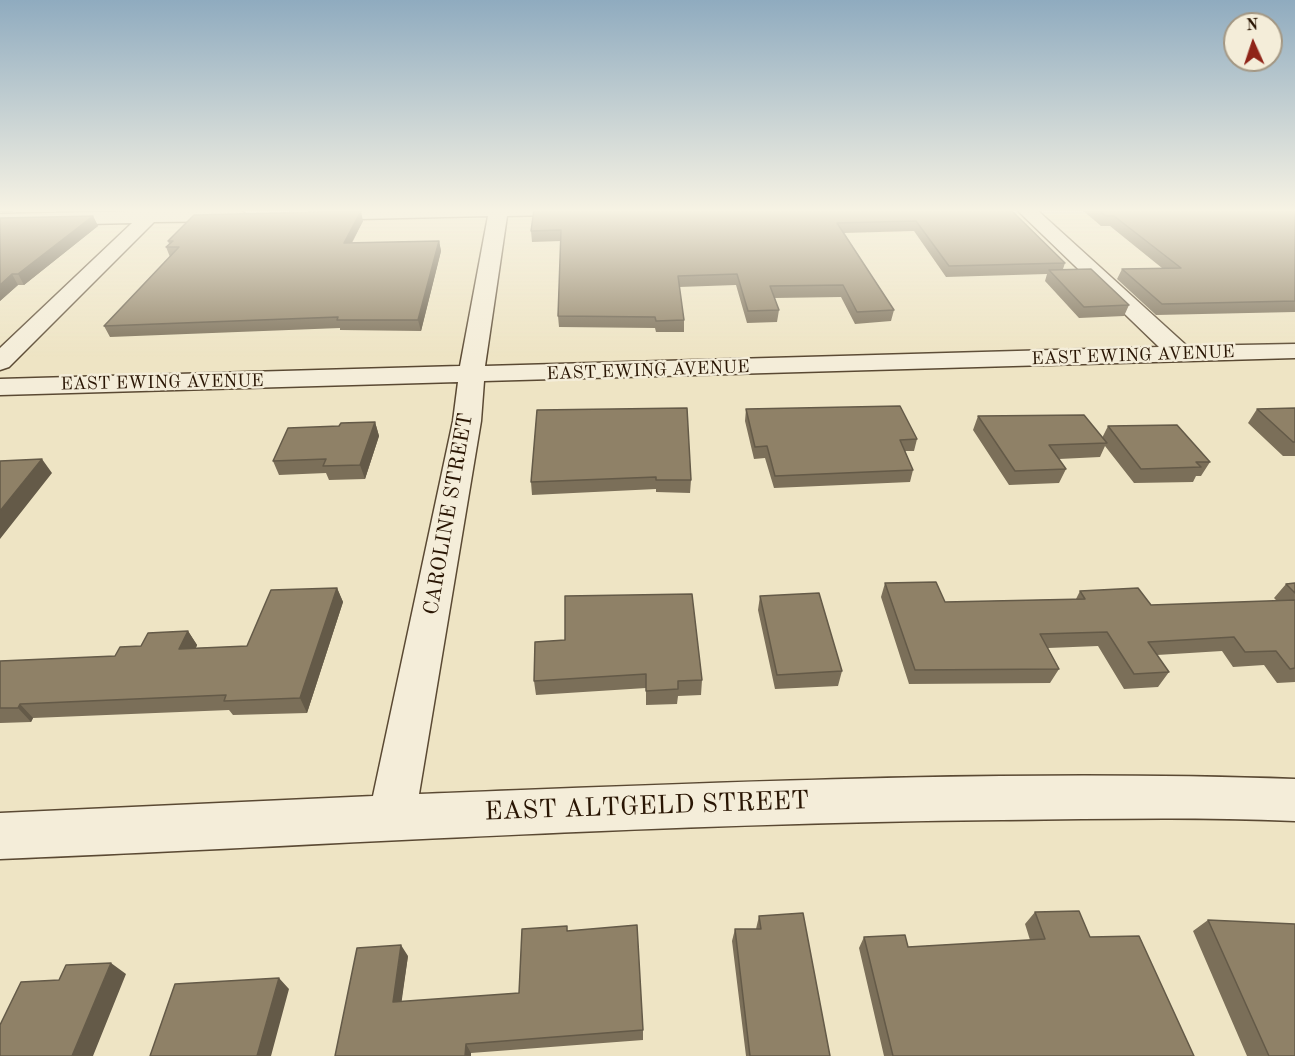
<!DOCTYPE html>
<style>
body{margin:0}
#map{position:relative;width:1295px;height:1056px;overflow:hidden;background:#eee4c4;font-family:"Old Standard TT",serif}
canvas{display:block}
.north{position:absolute;left:1223px;top:12px;width:60px;height:60px;box-sizing:border-box;background:#f4edd9;border:2px solid #a39783;border-radius:50%;rotate:357deg;font-size:16px;font-weight:700;line-height:24px;text-align:center;color:#291503}
.north::after{content:'';display:block;margin:auto;width:21px;height:27px;background:#8f2418;clip-path:polygon(50% 0,100% 100%,50% 72%,0 100%)}
</style>
<div id="map">
<canvas width="1295" height="1056"></canvas>
<div class="north">N</div>
</div>
<script>
const c = document.querySelector('canvas').getContext('2d');
c.lineJoin = 'round';
function trace(path, color, width, dash) { c.strokeStyle = color; c.lineWidth = width; c.lineCap = dash ? 'butt' : 'round'; c.setLineDash(dash || []); c.stroke(path); }
function paint(path, color) { c.fillStyle = color; c.fill(path, 'evenodd'); }
function label(font, color, halo, rows, align = 'center') {
  c.font = font + ' "Old Standard TT",serif'; c.lineWidth = 5; c.setLineDash([]); c.textBaseline = 'middle'; c.strokeStyle = halo; c.fillStyle = color; for (const [text, x, y, turn = 0] of rows) {
    c.save(); c.translate(x, y); c.rotate((+turn || 0) * Math.PI / 180); c.textAlign = isNaN(turn) ? turn : align; if (halo) c.strokeText(text, 0, 0); c.fillText(text, 0, 0); c.restore();
  }
}
const minor = new Path2D(`
 M 146,209 L 238,209 L 247,215 L 238,221 L 154,222 L 9,367 L 0,370 L 0,348 L 132,223 L 0,226 L 0,214 L 144,211 Z
 M 314,209 L 559,209 L 550,215 L 507,216 L 485,366 L 1159,347 L 1016,209 L 1036,209 L 1187,346 L 1295,344 L 1295,358 L 484,381 L 481,421 L 419,794 C 711,783 1003,769 1295,779 L 1295,821 C 1197,817 1100,819 1002,820 C 668,823 334,845 0,859 L 0,813 L 373,796 L 453,421 L 458,382 L 0,395 L 0,379 L 460,366 L 488,216 L 317,220 L 308,214 Z`);
trace(minor, '#5a4933', 3);
paint(minor, '#f4edd9');
paint(new Path2D(`
 M 0,209 L 117,209 L 0,212 Z
 M 1010,209 L 1065,263 L 1063,269 L 1129,305 L 1124,316 L 1079,318 L 1045,281 L 1047,274 L 946,277 L 914,231 L 844,233 L 894,310 L 891,321 L 855,324 L 841,297 L 774,298 L 779,310 L 777,322 L 747,323 L 736,285 L 679,287 L 684,320 L 684,332 L 656,332 L 655,328 L 559,327 L 558,316 L 561,241 L 532,242 L 531,231 Z
 M 1081,209 L 1295,209 L 1295,312 L 1156,315 L 1117,279 L 1122,269 L 1162,268 L 1110,226 L 1101,226 Z
 M 93,216 L 98,226 L 24,285 L 18,285 L 0,301 L 0,218 Z
 M 363,221 L 352,243 L 439,241 L 441,251 L 421,331 L 340,330 L 340,328 L 110,337 L 104,326 L 170,257 L 166,247 L 169,244 L 168,241 Z
 M 1295,408 L 1295,456 L 1283,456 L 1248,423 L 1257,409 Z
 M 746,409 L 917,439 L 914,451 L 905,451 L 913,470 L 910,482 L 774,488 L 765,458 L 754,459 L 745,421 Z
 M 537,410 L 691,480 L 690,493 L 656,492 L 656,489 L 532,495 L 531,482 Z
 M 978,416 L 1102,438 L 1108,426 L 1210,462 L 1201,476 L 1196,476 L 1193,482 L 1134,483 L 1105,446 L 1100,457 L 1059,459 L 1066,469 L 1059,483 L 1009,485 L 973,430 Z
 M 375,422 L 379,436 L 365,479 L 329,480 L 326,473 L 279,475 L 273,461 L 339,426 Z
 M 885,583 L 945,602 L 1076,599 L 1080,591 L 1151,605 L 1277,601 L 1274,598 L 1286,584 L 1295,583 L 1295,682 L 1277,683 L 1264,665 L 1233,667 L 1222,651 L 1157,655 L 1169,672 L 1158,687 L 1124,689 L 1098,646 L 1048,648 L 1059,669 L 1050,683 L 909,684 L 881,597 Z
 M 337,588 L 343,602 L 307,713 L 233,715 L 229,710 L 33,718 L 31,722 L 0,723 L 0,661 L 115,656 L 141,646 L 188,631 L 197,645 L 196,648 L 247,646 Z
 M 760,596 L 842,671 L 838,686 L 775,689 L 758,610 Z
 M 535,642 L 702,680 L 701,695 L 678,696 L 677,704 L 646,705 L 646,688 L 536,695 L 534,681 Z
 M 1035,912 L 1090,937 L 1194,1056 L 884,1056 L 859,948 L 864,937 L 908,947 L 1030,940 L 1025,924 Z
 M 759,916 L 830,1056 L 746,1056 L 732,941 L 735,929 L 756,929 Z
 M 1208,920 L 1295,1056 L 1247,1056 L 1193,931 Z
 M 567,931 L 643,1030 L 643,1040 L 471,1053 L 335,1056 L 408,956 L 401,1002 L 519,993 Z`), '#7b6f59');
paint(new Path2D(`
 M 361,211 L 363,221 L 346,253 L 344,243 Z
 M 93,216 L 98,226 L 24,285 L 18,274 Z
 M 439,241 L 441,251 L 421,331 L 418,320 Z
 M 12,274 L 18,285 L 0,301 L 0,285 Z
 M 375,422 L 379,436 L 365,479 L 360,465 Z
 M 42,459 L 52,473 L 0,539 L 0,511 Z
 M 337,588 L 343,602 L 307,713 L 300,698 Z
 M 188,631 L 197,645 L 189,663 L 179,649 Z
 M 20,704 L 33,718 L 31,722 L 18,708 Z
 M 401,945 L 408,956 L 400,1013 L 393,1002 Z
 M 111,963 L 126,974 L 93,1056 L 72,1056 Z
 M 279,978 L 289,989 L 271,1056 L 257,1056 Z
 M 466,1044 L 471,1053 L 471,1056 L 465,1056 Z`), '#645a48');
const building = new Path2D(`
 M 534,209 L 1010,209 L 1065,263 L 949,266 L 916,221 L 837,223 L 894,310 L 857,312 L 843,285 L 770,286 L 779,310 L 748,311 L 737,274 L 678,276 L 684,320 L 656,321 L 655,317 L 558,316 L 561,230 L 531,231 Z
 M 1097,209 L 1295,209 L 1295,301 L 1162,304 L 1122,269 L 1181,268 L 1114,216 L 1106,216 Z
 M 361,211 L 344,243 L 439,241 L 418,320 L 337,320 L 338,317 L 104,326 L 179,247 L 166,247 L 173,241 L 168,241 L 194,215 Z
 M 93,216 L 18,274 L 12,274 L 0,285 L 0,218 Z
 M 1091,269 L 1129,305 L 1084,307 L 1049,270 Z
 M 900,406 L 917,439 L 900,440 L 913,470 L 775,476 L 767,446 L 755,447 L 746,409 Z
 M 687,408 L 691,480 L 656,480 L 656,477 L 531,482 L 537,410 Z
 M 1295,408 L 1295,442 L 1293,442 L 1257,409 Z
 M 1084,415 L 1107,443 L 1049,445 L 1066,469 L 1015,471 L 978,416 Z
 M 375,422 L 360,465 L 323,466 L 326,459 L 273,461 L 288,428 L 339,426 L 341,423 Z
 M 1177,425 L 1210,462 L 1196,462 L 1201,467 L 1141,469 L 1108,426 Z
 M 42,459 L 0,511 L 0,461 Z
 M 936,582 L 945,602 L 1085,599 L 1080,591 L 1138,588 L 1151,605 L 1295,600 L 1295,668 L 1290,669 L 1276,651 L 1245,652 L 1234,637 L 1148,642 L 1169,672 L 1134,674 L 1107,632 L 1040,634 L 1059,669 L 915,670 L 885,583 Z
 M 1295,583 L 1295,593 L 1286,584 Z
 M 337,588 L 300,698 L 224,701 L 226,695 L 20,704 L 18,708 L 0,708 L 0,661 L 115,656 L 120,647 L 141,646 L 148,633 L 188,631 L 179,649 L 247,646 L 271,590 Z
 M 819,593 L 842,671 L 777,675 L 760,596 Z
 M 692,594 L 702,680 L 678,681 L 678,689 L 646,691 L 646,674 L 534,681 L 535,642 L 565,640 L 565,596 Z
 M 1079,911 L 1090,937 L 1139,936 L 1194,1056 L 893,1056 L 864,937 L 905,935 L 908,947 L 1045,939 L 1035,912 Z
 M 803,913 L 830,1056 L 750,1056 L 735,929 L 761,929 L 759,916 Z
 M 1208,920 L 1295,924 L 1295,1056 L 1269,1056 Z
 M 637,925 L 643,1030 L 466,1044 L 465,1056 L 335,1056 L 357,948 L 401,945 L 393,1002 L 519,993 L 522,929 L 567,926 L 567,931 Z
 M 111,963 L 72,1056 L 0,1056 L 0,1025 L 21,982 L 59,980 L 66,965 Z
 M 279,978 L 257,1056 L 150,1056 L 175,984 Z`);
paint(building, '#8f8167');
trace(building, '#645a48', 1.5);
const sky = c.createLinearGradient(0, 0, 0, 357);
sky.addColorStop(0, '#8fabbf');
sky.addColorStop(0.59, '#f7f3e4');
sky.addColorStop(1, '#f7f3e400');
c.fillStyle = sky;
c.fillRect(0, 0, 1295, 357);
label('18px', '#291503', '#f4edd9', [
 ["EAST EWING AVENUE",1133,356,-2],
 ["EAST EWING AVENUE",648,371,-2],
 ["EAST EWING AVENUE",162,383,-1]
]);
label('21px', '#291503', '#f4edd9', [
 ["CAROLINE STREET",449,514,-80]
]);
label('26px', '#291503', '#f4edd9', [
 ["EAST ALTGELD STREET",647,807,-2]
]);
</script>
